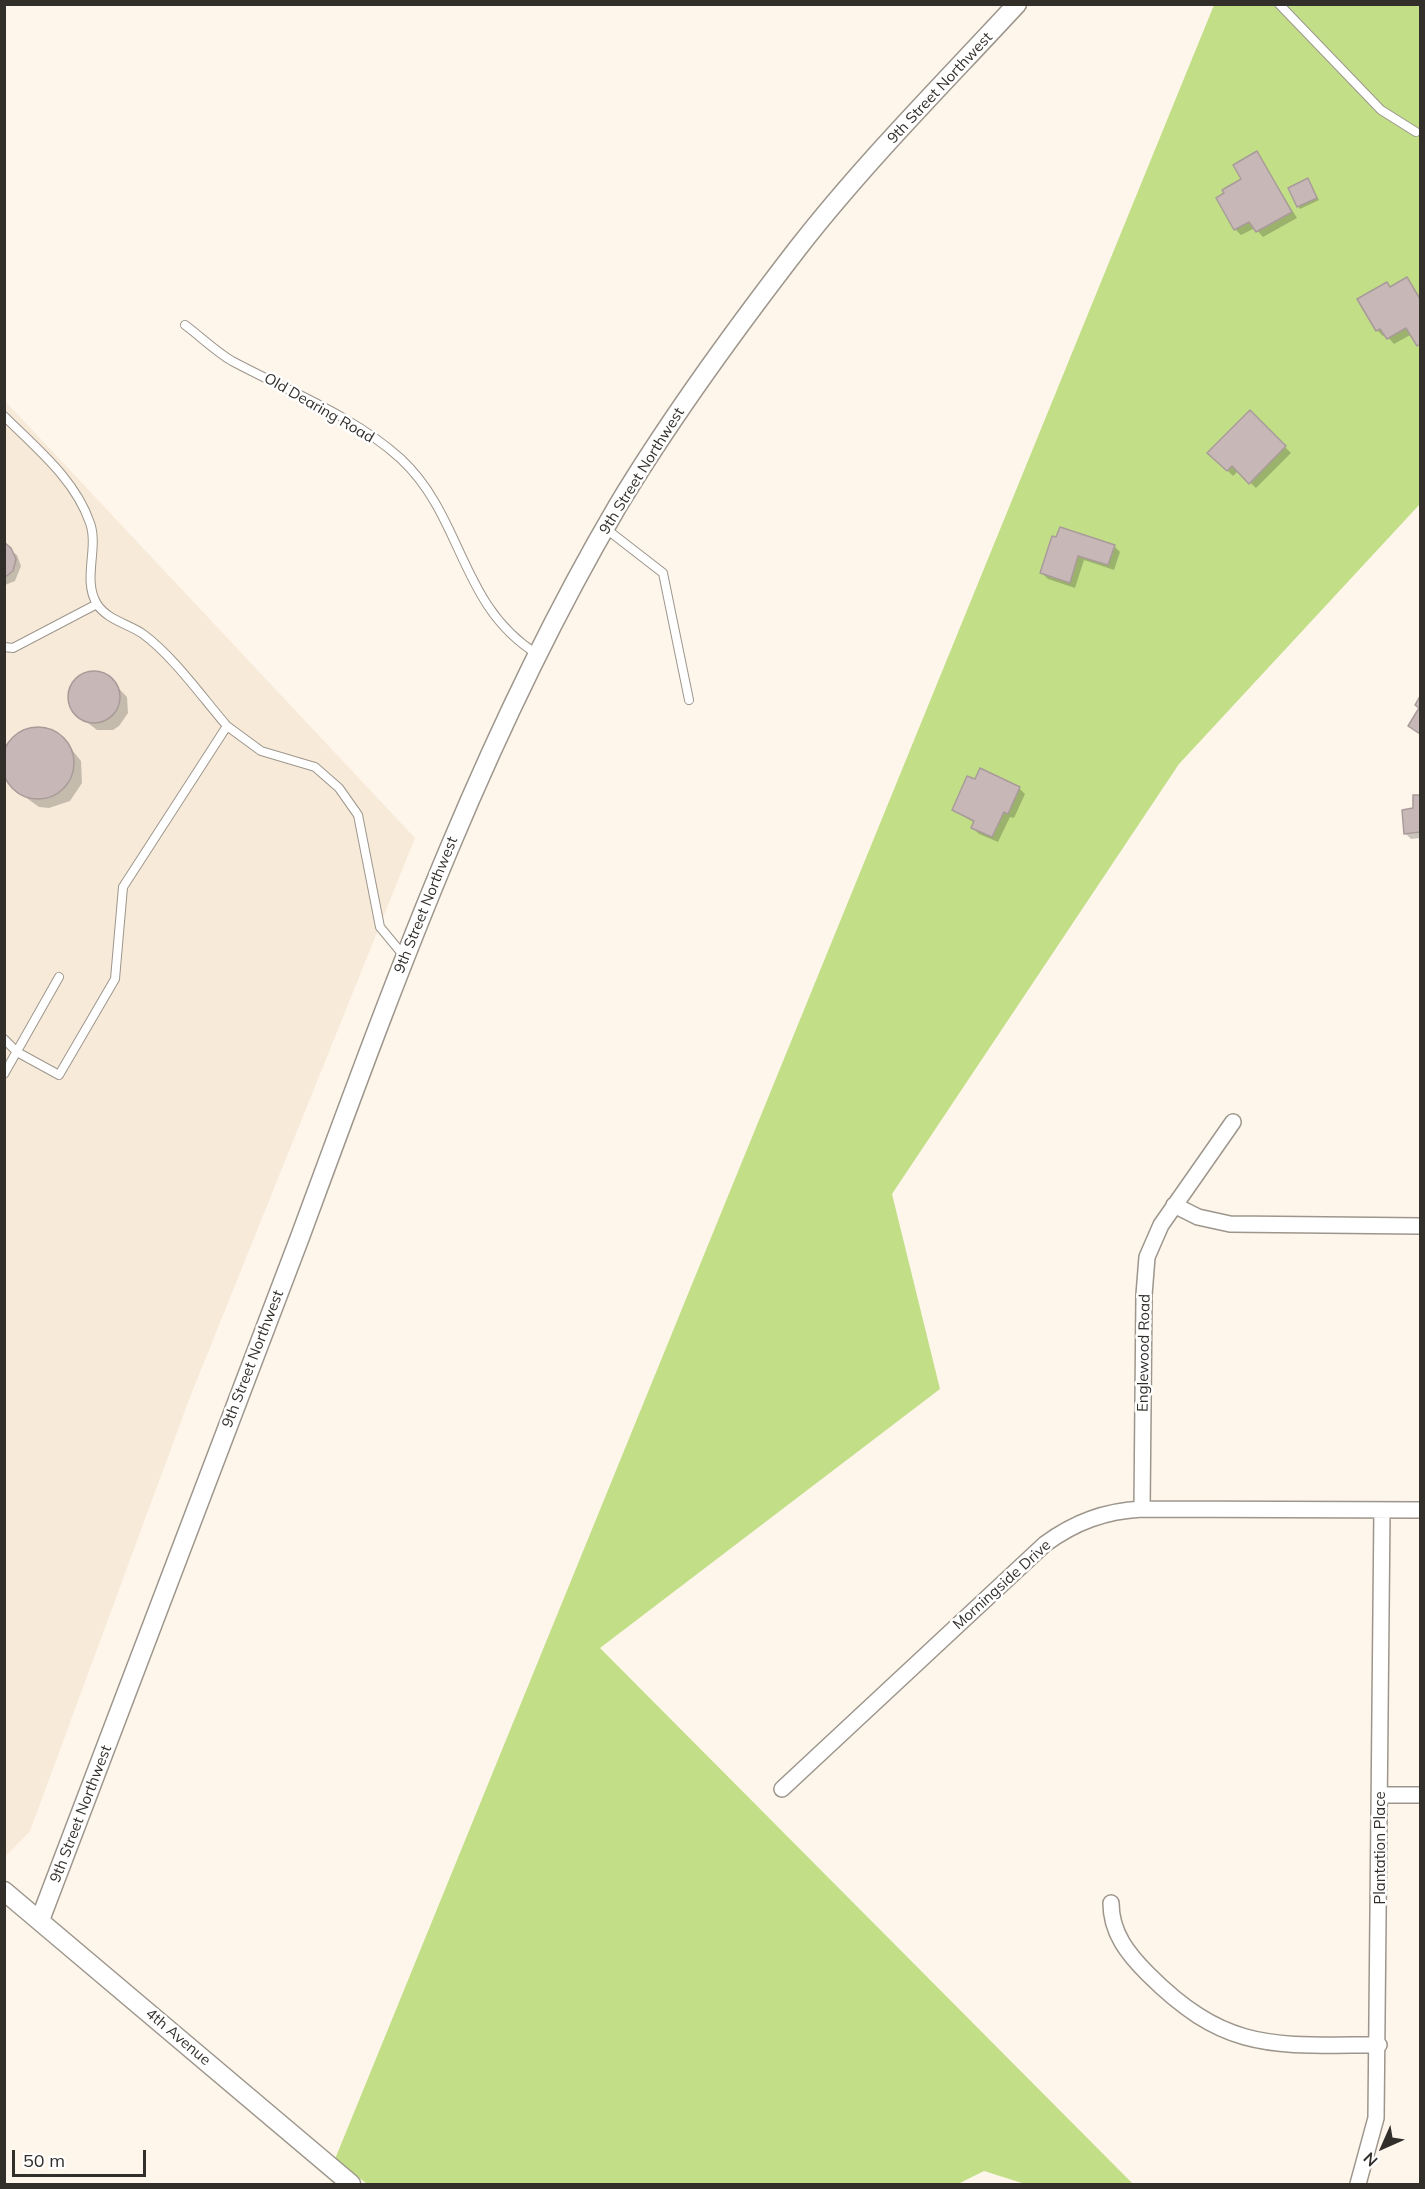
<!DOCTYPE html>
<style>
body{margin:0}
#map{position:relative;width:1425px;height:2189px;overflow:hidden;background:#fef5eb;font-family:Mulish,sans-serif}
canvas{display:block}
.frame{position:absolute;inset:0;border:6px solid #322f2b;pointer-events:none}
.north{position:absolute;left:1353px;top:2117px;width:60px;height:60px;-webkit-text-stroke:4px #fff;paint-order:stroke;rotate:225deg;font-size:16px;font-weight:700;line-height:24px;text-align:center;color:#322f2b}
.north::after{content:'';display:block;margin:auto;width:21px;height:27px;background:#322f2b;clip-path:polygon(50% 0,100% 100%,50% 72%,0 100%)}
.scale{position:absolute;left:12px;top:2150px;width:134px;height:27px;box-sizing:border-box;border:3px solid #322f2b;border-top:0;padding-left:8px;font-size:18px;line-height:21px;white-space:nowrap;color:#322f2b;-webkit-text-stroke:4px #fff;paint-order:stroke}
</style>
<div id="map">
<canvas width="1425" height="2189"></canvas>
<div class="frame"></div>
<div class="north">N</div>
<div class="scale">50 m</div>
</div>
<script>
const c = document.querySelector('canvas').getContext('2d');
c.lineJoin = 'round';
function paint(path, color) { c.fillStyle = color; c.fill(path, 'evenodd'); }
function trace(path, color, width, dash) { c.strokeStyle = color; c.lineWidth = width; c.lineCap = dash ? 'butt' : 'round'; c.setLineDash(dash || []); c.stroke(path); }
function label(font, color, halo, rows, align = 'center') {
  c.font = font + ' Mulish,sans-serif'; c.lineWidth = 5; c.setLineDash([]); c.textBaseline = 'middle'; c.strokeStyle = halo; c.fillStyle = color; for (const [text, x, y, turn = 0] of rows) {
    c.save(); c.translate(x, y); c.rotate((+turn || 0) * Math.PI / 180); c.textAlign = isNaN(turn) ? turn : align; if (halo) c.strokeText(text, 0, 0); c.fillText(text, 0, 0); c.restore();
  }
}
paint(new Path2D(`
 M 5,401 L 415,838 L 190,1397 L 30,1831 L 5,1857 Z`), '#f7ead9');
paint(new Path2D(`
 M 1214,5 L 1420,5 L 1420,504 L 1179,764 L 892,1194 L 940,1389 L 600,1648 L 1133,2184 L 1025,2184 L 984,2171 L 958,2184 L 367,2184 L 335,2159 Z`), '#c2df88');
paint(new Path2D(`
 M 1257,153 L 1297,218 L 1263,237 L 1255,228 L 1241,235 L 1235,229 L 1243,180 Z
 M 1308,180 L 1319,200 L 1300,209 L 1298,206 Z
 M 1407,279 L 1420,297 L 1420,347 L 1412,334 L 1394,344 L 1386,335 L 1383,336 L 1377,330 L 1387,284 L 1391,288 Z
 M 1250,412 L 1291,453 L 1256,488 L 1238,471 L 1233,476 L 1210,453 Z
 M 1053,538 L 1114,546 L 1120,552 L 1114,570 L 1084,560 L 1075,588 L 1048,579 L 1042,573 Z
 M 4,546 L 17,555 L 21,566 L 15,581 L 5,585 Z
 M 99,672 L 106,675 L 127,697 L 128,713 L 119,726 L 113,730 L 97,730 L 84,720 L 74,710 L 70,694 L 72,687 L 83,675 Z
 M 32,729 L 44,729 L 65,741 L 81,761 L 82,783 L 70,801 L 49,808 L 39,807 L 21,794 L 5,774 L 4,760 L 12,740 Z
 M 975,781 L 1019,788 L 1025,794 L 1014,818 L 1010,817 L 998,842 L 979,834 L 973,828 L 975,823 L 953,810 Z
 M 1414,797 L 1420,797 L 1420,838 L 1411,839 L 1405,833 L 1415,810 Z`), '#0003');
const building = new Path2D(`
 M 1257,151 L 1292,212 L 1256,232 L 1249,222 L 1234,230 L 1216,198 L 1224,193 L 1222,190 L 1241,179 L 1233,165 Z
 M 1308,178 L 1317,198 L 1297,207 L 1288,188 Z
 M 1407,277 L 1420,299 L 1420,344 L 1417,346 L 1406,328 L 1387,339 L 1380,329 L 1376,331 L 1357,299 L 1387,282 L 1390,287 Z
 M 1250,410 L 1286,446 L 1249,484 L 1232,466 L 1227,471 L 1207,453 Z
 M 1060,527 L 1115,545 L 1108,565 L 1078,556 L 1070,583 L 1040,573 L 1052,536 L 1056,537 Z
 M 4,542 L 11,548 L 16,559 L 13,571 L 4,578 Z
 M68 697a26 26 0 1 1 52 0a26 26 0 1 1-52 0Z
 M 1420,696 L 1420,734 L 1408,726 L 1419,708 L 1415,705 Z
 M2 763a36 36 0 1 1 72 0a36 36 0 1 1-72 0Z
 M 980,768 L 1020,787 L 1008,814 L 1004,812 L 992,837 L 971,828 L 974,821 L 952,810 L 967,776 L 975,779 Z
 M 1413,795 L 1420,795 L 1420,832 L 1404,834 L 1402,810 L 1413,808 Z`);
paint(building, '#c7b8b7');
trace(building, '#a99b99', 1.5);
const service = new Path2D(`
 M 1279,4 L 1381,110 L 1416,132
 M 185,325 C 200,336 215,351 232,361 C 288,391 354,416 401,459 C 464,518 459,605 537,654
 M 4,416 C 36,448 75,479 90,523 C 99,548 82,580 97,604 C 107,620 129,624 143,634 C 173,656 202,697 227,726 L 123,887 L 115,979 L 59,1075 L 17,1052 L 4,1039
 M 605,528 L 663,573 L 689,700
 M 4,647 L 13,648 L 97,604
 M 227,726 L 261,751 L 315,767 L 339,788 L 358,815 L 380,927 L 404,956
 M 4,1074 L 59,977`);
const minor = new Path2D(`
 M 1174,1205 L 1198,1217 L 1230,1224 L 1420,1226
 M 1142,1509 L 1144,1295 L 1147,1257 L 1161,1225 L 1233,1122
 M 782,1789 L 1045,1544 C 1075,1522 1105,1511 1142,1509 L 1420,1510
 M 1381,1795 L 1420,1795
 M 1111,1903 C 1111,1933 1128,1954 1148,1974 C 1227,2053 1274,2045 1379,2045
 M 1358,2184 L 1376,2118 L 1382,1510`);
const tertiary = new Path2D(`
 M 4,1891 L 351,2184
 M 40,1920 C 127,1692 215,1465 300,1237 C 392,988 482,737 617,507 C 671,417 734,331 798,248 C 865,162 943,84 1017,4`);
trace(service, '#9d968c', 10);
trace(minor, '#9d968c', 18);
trace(tertiary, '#9d968c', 21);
trace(service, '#fff', 8);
trace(minor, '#fff', 15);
trace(tertiary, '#fff', 18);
label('15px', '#322f2b', '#fff', [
 ["9th Street Northwest",940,88,-47],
 ["Old Dearing Road",319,408,30],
 ["9th Street Northwest",642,471,-58],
 ["9th Street Northwest",426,905,-68],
 ["Englewood Road",1144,1353,-89],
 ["9th Street Northwest",253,1359,-69],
 ["Morningside Drive",1002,1585,-42],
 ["9th Street Northwest",81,1814,-69],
 ["Plantation Place",1380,1848,-90],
 ["4th Avenue",178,2037,40]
]);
</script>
